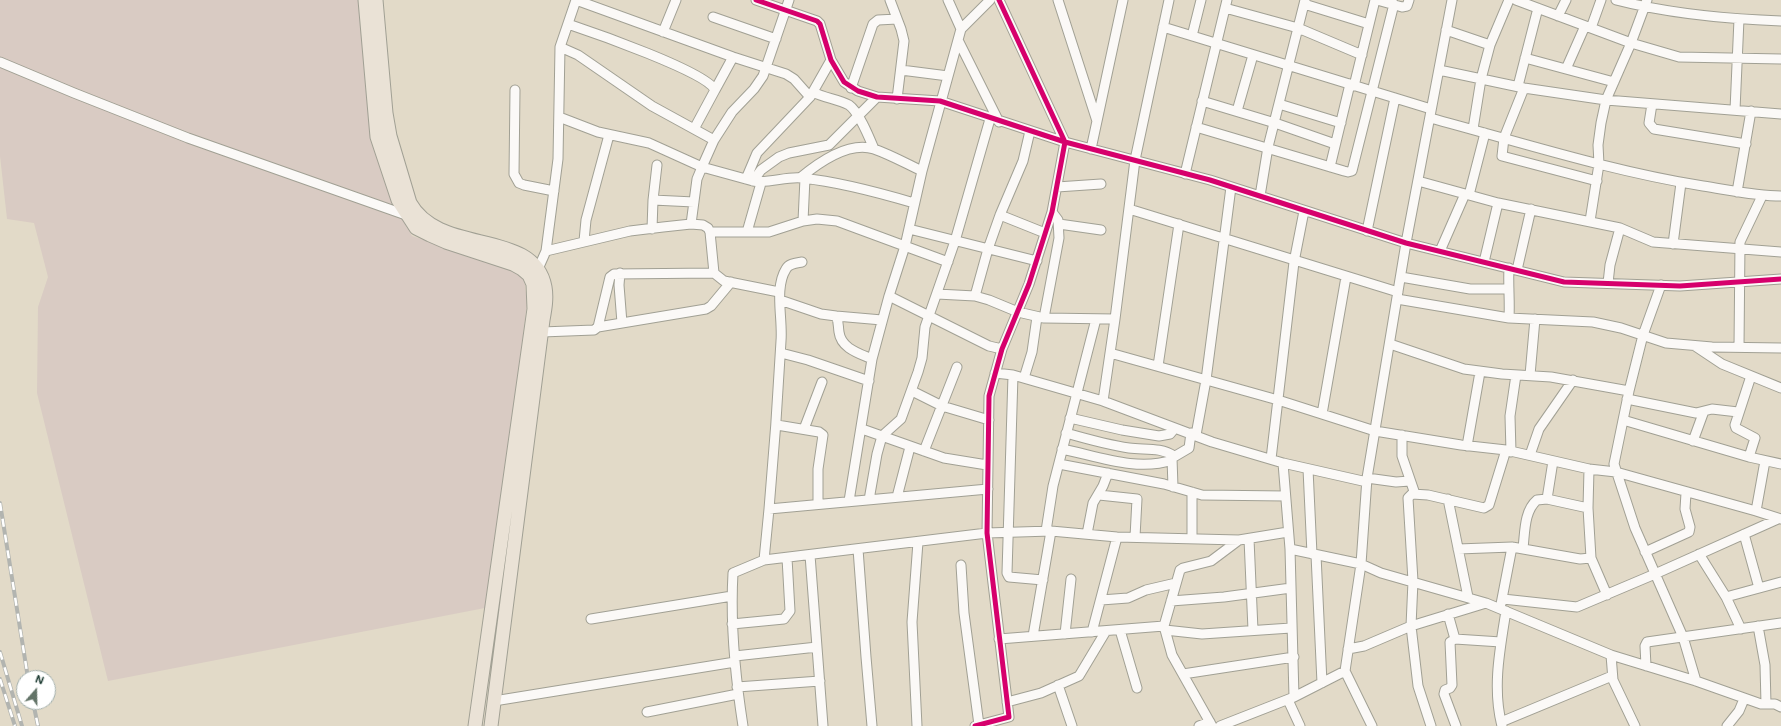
<!DOCTYPE html>
<style>
body{margin:0}
#map{position:relative;width:1781px;height:726px;overflow:hidden;background:#e2dac8;font-family:Mali,sans-serif}
canvas{display:block}
.north{position:absolute;left:16px;top:670px;width:40px;height:40px;box-sizing:border-box;background:#fff;border:1px solid #a5b1ae;border-radius:50%;rotate:20deg;font-size:11px;font-weight:700;line-height:16px;text-align:center;color:#1f3d34}
.north::after{content:'';display:block;margin:auto;width:14px;height:18px;background:#637468;clip-path:polygon(50% 0,100% 100%,50% 72%,0 100%)}
</style>
<div id="map">
<canvas width="1781" height="726"></canvas>
<div class="north">N</div>
</div>
<script>
const c = document.querySelector('canvas').getContext('2d');
c.lineJoin = 'round';
function paint(path, color) { c.fillStyle = color; c.fill(path, 'evenodd'); }
function trace(path, color, width, dash) { c.strokeStyle = color; c.lineWidth = width; c.lineCap = dash ? 'butt' : 'round'; c.setLineDash(dash || []); c.stroke(path); }
paint(new Path2D(`
 M 0,0 L 363,0 L 393,203 L 412,236 L 503,266 L 524,276 L 527,303 L 490,607 L 108,681 L 37,393 L 38,307 L 48,277 L 34,223 L 7,219 L 0,156 Z`), '#d9cbc3');
const minor = new Path2D(`
 M 576,0 L 733,57 L 786,74 L 794,79 L 810,97
 M 756,0 L 817,21 L 820,24 L 831,60 L 844,82 L 858,91 L 877,97 L 940,101 L 1065,142 L 1210,180 L 1406,243 L 1564,282 L 1680,286 L 1781,279
 M 890,0 L 901,29 L 904,41 L 897,99
 M 1058,0 L 1097,121
 M 1377,0 L 1402,7 L 1407,6 L 1409,0
 M 1516,0 L 1631,43 L 1679,57 L 1781,59
 M 1616,0 C 1670,14 1725,19 1781,21
 M 1304,4 L 1369,24
 M 1225,8 L 1298,28 L 1362,55
 M 1558,16 L 1566,0
 M 713,17 L 776,39
 M 568,24 C 592,32 707,72 715,90 L 694,129
 M 1163,27 L 1431,109
 M 1591,28 L 1601,0
 M 961,29 L 990,0
 M 1446,30 L 1490,45
 M 663,32 L 676,0
 M 1192,36 L 1201,0
 M 958,40 L 999,122
 M 560,47 L 578,55 L 652,106 L 714,140
 M 1525,58 L 1614,82
 M 0,62 L 74,93 L 188,138 L 406,215
 M 1566,69 L 1585,26
 M 901,70 L 948,76
 M 1439,70 L 1524,88 L 1606,100 L 1631,43 L 1647,0
 M 1354,86 L 1375,0
 M 1518,86 L 1538,8
 M 851,88 L 873,24 L 878,20 L 897,19
 M 1524,88 L 1504,138 L 1502,156 L 1597,181
 M 515,90 L 514,174 L 519,183 L 524,185 L 554,191
 M 715,90 L 733,57
 M 813,92 C 824,98 838,99 849,105 C 859,112 869,137 874,149
 M 1202,101 L 1275,123 L 1335,144
 M 1279,104 L 1341,123
 M 1652,104 L 1649,123 L 1654,129 L 1746,144
 M 1735,110 L 1739,19
 M 1237,111 L 1253,55
 M 559,117 L 598,132 L 649,143 L 702,167 L 753,181 C 769,184 786,176 802,178 C 840,182 877,192 914,203
 M 1430,118 C 1520,142 1610,171 1703,186 C 1729,190 1755,196 1781,196
 M 1196,127 L 1344,171 L 1348,172 L 1352,171 L 1394,4
 M 1473,129 L 1481,79 L 1490,45 L 1509,0
 M 1091,149 L 1123,0
 M 1330,167 L 1350,84
 M 1185,174 L 1227,0
 M 800,178 C 818,163 849,141 874,149 C 891,155 907,164 922,171
 M 746,179 L 757,153 L 810,97 L 831,60
 M 753,181 L 761,170 L 779,157 L 789,153 L 829,145 L 877,97
 M 1418,181 L 1498,203 L 1620,228 L 1653,242 L 1781,252
 M 1057,187 L 1101,184
 M 1737,192 L 1751,111
 M 1469,195 L 1485,133
 M 1260,196 L 1268,147 L 1305,0
 M 653,200 L 694,202
 M 1129,209 C 1219,236 1308,265 1398,292
 M 1000,215 L 1045,233
 M 803,221 L 805,178
 M 1590,221 L 1599,164 L 1598,145 L 1601,123 L 1606,100 L 1781,114
 M 691,224 L 697,179 L 702,167 L 714,140 L 732,112 L 754,89 L 763,76 L 789,0
 M 1059,224 L 1101,230
 M 652,229 L 653,200 L 657,165
 M 909,229 L 1037,261
 M 1367,231 L 1395,98
 M 710,232 L 769,232 L 803,221 L 817,219 L 837,221 L 948,262
 M 747,232 L 761,183
 M 584,241 L 586,220 L 609,135
 M 1673,244 L 1681,183
 M 546,251 L 630,231 L 663,227 L 691,224 L 703,225 L 708,228 L 710,232 L 714,273 L 724,281 L 779,292
 M 1440,251 L 1465,194
 M 802,262 C 797,263 789,263 786,269 C 774,288 783,319 781,341 C 778,397 774,453 769,509 L 988,489
 M 1484,262 L 1498,203
 M 1517,270 L 1531,209
 M 534,272 L 538,269 L 546,251 L 558,159 L 560,47 L 576,0
 M 620,273 L 619,285 L 622,323
 M 1401,277 L 1470,289 L 1509,289
 M 1608,283 L 1610,265 L 1620,228
 M 1661,285 L 1643,335 L 1629,391 L 1614,464 L 1635,528 L 1683,637 L 1696,681
 M 937,294 L 975,296 L 989,300 L 1018,312 L 1044,318 L 1115,319
 M 889,296 L 905,246 L 922,171 L 961,29 L 948,0
 M 975,296 L 988,249 L 1000,215 L 1023,161 L 1030,131
 M 1397,299 L 1509,318 L 1593,322 L 1621,328 L 1666,343 L 1712,347 L 1781,348
 M 780,300 L 821,314 L 836,316 C 839,322 838,326 839,332 C 841,348 858,353 872,359 L 889,296 L 989,346 L 1002,349
 M 836,316 L 882,320
 M 1044,318 L 1059,238 L 1058,220 L 1052,212
 M 1509,318 C 1510,301 1508,285 1509,268
 M 598,327 L 706,309 L 711,306 L 731,282
 M 542,332 L 594,330 L 598,327 L 610,277 L 614,274 L 714,273
 M 1390,344 L 1464,369 L 1502,374 L 1551,377 L 1629,391
 M 1695,346 L 1722,364 L 1781,388
 M 1739,347 L 1740,242 L 1762,196
 M 781,353 L 808,360 L 869,381
 M 1110,353 L 1278,400 L 1375,431 L 1461,445 L 1506,450 L 1589,469 L 1616,472 L 1756,511 L 1781,519
 M 1158,366 L 1179,224
 M 995,373 L 1013,375 L 1103,401 L 1212,442 L 1283,463 L 1367,482
 M 1013,375 L 1007,573 L 1009,577 L 1043,580
 M 1530,375 L 1535,319
 M 1024,378 L 1032,352 L 1037,317
 M 912,391 L 942,406 L 989,420
 M 1627,399 L 1696,413 L 1712,409 L 1738,412
 M 1103,401 L 1115,319 L 1135,160 L 1169,0
 M 1322,414 L 1346,277
 M 1070,418 L 1122,430 L 1159,436 L 1170,434 L 1175,428
 M 1623,420 L 1749,457 L 1781,464
 M 777,425 L 819,432 L 823,435 L 818,469 L 818,504
 M 804,429 L 822,382
 M 862,429 L 944,458 L 987,465
 M 1066,433 C 1087,439 1108,445 1129,448 C 1145,450 1161,447 1174,456
 M 1196,435 L 1206,380 L 1231,187
 M 1402,435 L 1402,456 L 1415,494
 M 1693,441 L 1704,411
 M 1467,446 L 1480,372
 M 1062,449 C 1097,456 1137,472 1172,460
 M 924,451 L 957,367
 M 1511,452 L 1510,416 L 1516,375
 M 1530,455 L 1539,429 L 1573,380
 M 1749,457 L 1755,438 L 1736,428 L 1735,425 L 1751,376
 M 1271,459 L 1294,262 L 1304,211
 M 1283,463 L 1290,549 L 1294,697 L 1345,671
 M 1059,464 L 1164,484 L 1202,495 L 1285,496
 M 1308,469 L 1312,554
 M 1589,469 L 1588,508 L 1591,558 L 1607,595
 M 1367,478 L 1396,482 L 1410,481
 M 1173,487 L 1172,458 L 1189,448 L 1191,433
 M 1192,492 L 1192,539
 M 1099,495 L 1137,499 L 1135,537
 M 897,497 L 910,447
 M 1448,499 L 1468,597
 M 1547,499 L 1553,461
 M 869,500 L 877,454 L 882,436 L 901,419 L 918,372 L 922,358 L 925,327 L 955,241 L 990,119
 M 849,501 L 872,359
 M 769,509 L 764,560 L 987,533 L 1051,531 L 1117,537 L 1239,540 L 1288,532
 M 1756,511 L 1765,461
 M 1046,531 L 1053,486 L 1096,319
 M 1087,534 L 1093,503 L 1103,486 L 1108,473
 M 1744,534 L 1759,588
 M 1249,539 L 1253,630
 M 1523,548 C 1525,532 1524,511 1537,500 L 1547,499 L 1588,508
 M 858,549 L 866,657 L 872,726
 M 1290,549 L 1361,564 L 1381,573 L 1486,603 L 1611,655 L 1696,681 L 1761,704 L 1775,704 L 1781,707
 M 1458,549 L 1512,547 L 1580,559 L 1591,558
 M 1645,552 L 1689,532 L 1690,527 L 1685,509 L 1686,493
 M 1699,554 L 1726,597 L 1741,629
 M 810,555 L 823,726
 M 1316,555 L 1322,683
 M 961,565 L 964,613 L 979,725
 M 1726,597 L 1781,582
 M 1503,599 L 1577,607 L 1655,574 L 1778,519
 M 1101,600 L 1128,598 L 1146,590 L 1176,583
 M 1171,601 L 1224,597 L 1291,588
 M 1501,604 L 1512,547
 M 1448,614 L 1455,639
 M 591,619 L 732,596
 M 732,624 L 784,619 L 790,611 L 787,558
 M 1164,626 L 1172,655 L 1212,726
 M 1758,626 L 1765,665 L 1766,704
 M 1120,630 L 1137,688
 M 1165,630 L 1202,634 L 1291,628
 M 1092,632 L 1117,537
 M 1065,634 L 1071,579
 M 1033,636 L 1051,531
 M 999,639 L 1164,626 L 1180,570 L 1183,568 L 1211,561 L 1239,540
 M 1348,649 L 1364,646 L 1411,626 L 1486,603
 M 1611,655 L 1613,680 L 1635,726
 M 735,656 L 817,647
 M 1646,666 L 1645,646 L 1647,642 L 1781,623
 M 1183,674 L 1294,657
 M 1058,685 L 1072,726
 M 737,687 L 820,681
 M 1288,700 L 1300,726
 M 494,701 L 735,662
 M 1007,702 L 1041,693 L 1079,676 L 1106,631
 M 647,712 L 738,694
 M 1501,722 L 1612,676
 M 743,726 C 735,675 730,625 733,573 L 764,560
 M 917,726 L 912,622 L 918,542
 M 975,726 L 1009,717 L 987,533 L 989,396 L 1002,349 L 1029,284 L 1052,212 L 1065,142 L 999,0
 M 1199,726 L 1210,722
 M 1220,726 L 1294,697
 M 1372,726 L 1345,671 L 1361,564 L 1367,478 L 1406,243 L 1452,0
 M 1431,726 L 1418,686 L 1411,626 L 1413,581 L 1408,498 L 1412,494 L 1428,495 L 1484,508 L 1489,505 L 1506,450
 M 1456,726 L 1444,694 L 1445,690 L 1450,688 L 1452,685 L 1450,642 L 1455,639 L 1501,642
 M 1502,726 C 1492,688 1500,649 1506,611
 M 1727,726 L 1739,711 L 1744,699`);
const highway = new Path2D(`
 M 365,0 L 377,137 L 398,200 L 416,228 L 430,235 L 446,242 L 513,264 L 522,269 L 529,275 L 533,284 L 534,309 L 475,726
 M 376,0 L 386,113 L 390,136 L 410,203 C 440,257 534,227 545,287 C 547,298 545,309 543,320 L 491,726`);
trace(minor, '#a1a094', 11);
trace(highway, '#a1a094', 15);
trace(minor, '#fbf9f7', 9);
trace(highway, '#eae2d6', 13);
const rail = new Path2D(`
 M 0,503 L 28,678
 M 0,652 L 22,726
 M 0,679 L 15,726
 M 33,702 L 38,726`);
trace(rail, '#b2b4b0', 4);
trace(rail, '#fff', 2.5, [8]);
trace(new Path2D(`
 M 756,0 L 817,21 L 820,24 L 831,60 L 844,82 L 858,91 L 877,97 L 940,101 L 1065,142 L 1210,180 L 1406,243 L 1564,282 L 1680,286 L 1781,279
 M 975,726 L 1009,717 L 987,533 L 989,396 L 1002,349 L 1029,284 L 1052,212 L 1065,142 L 999,0`), '#d6006c', 5);
</script>
